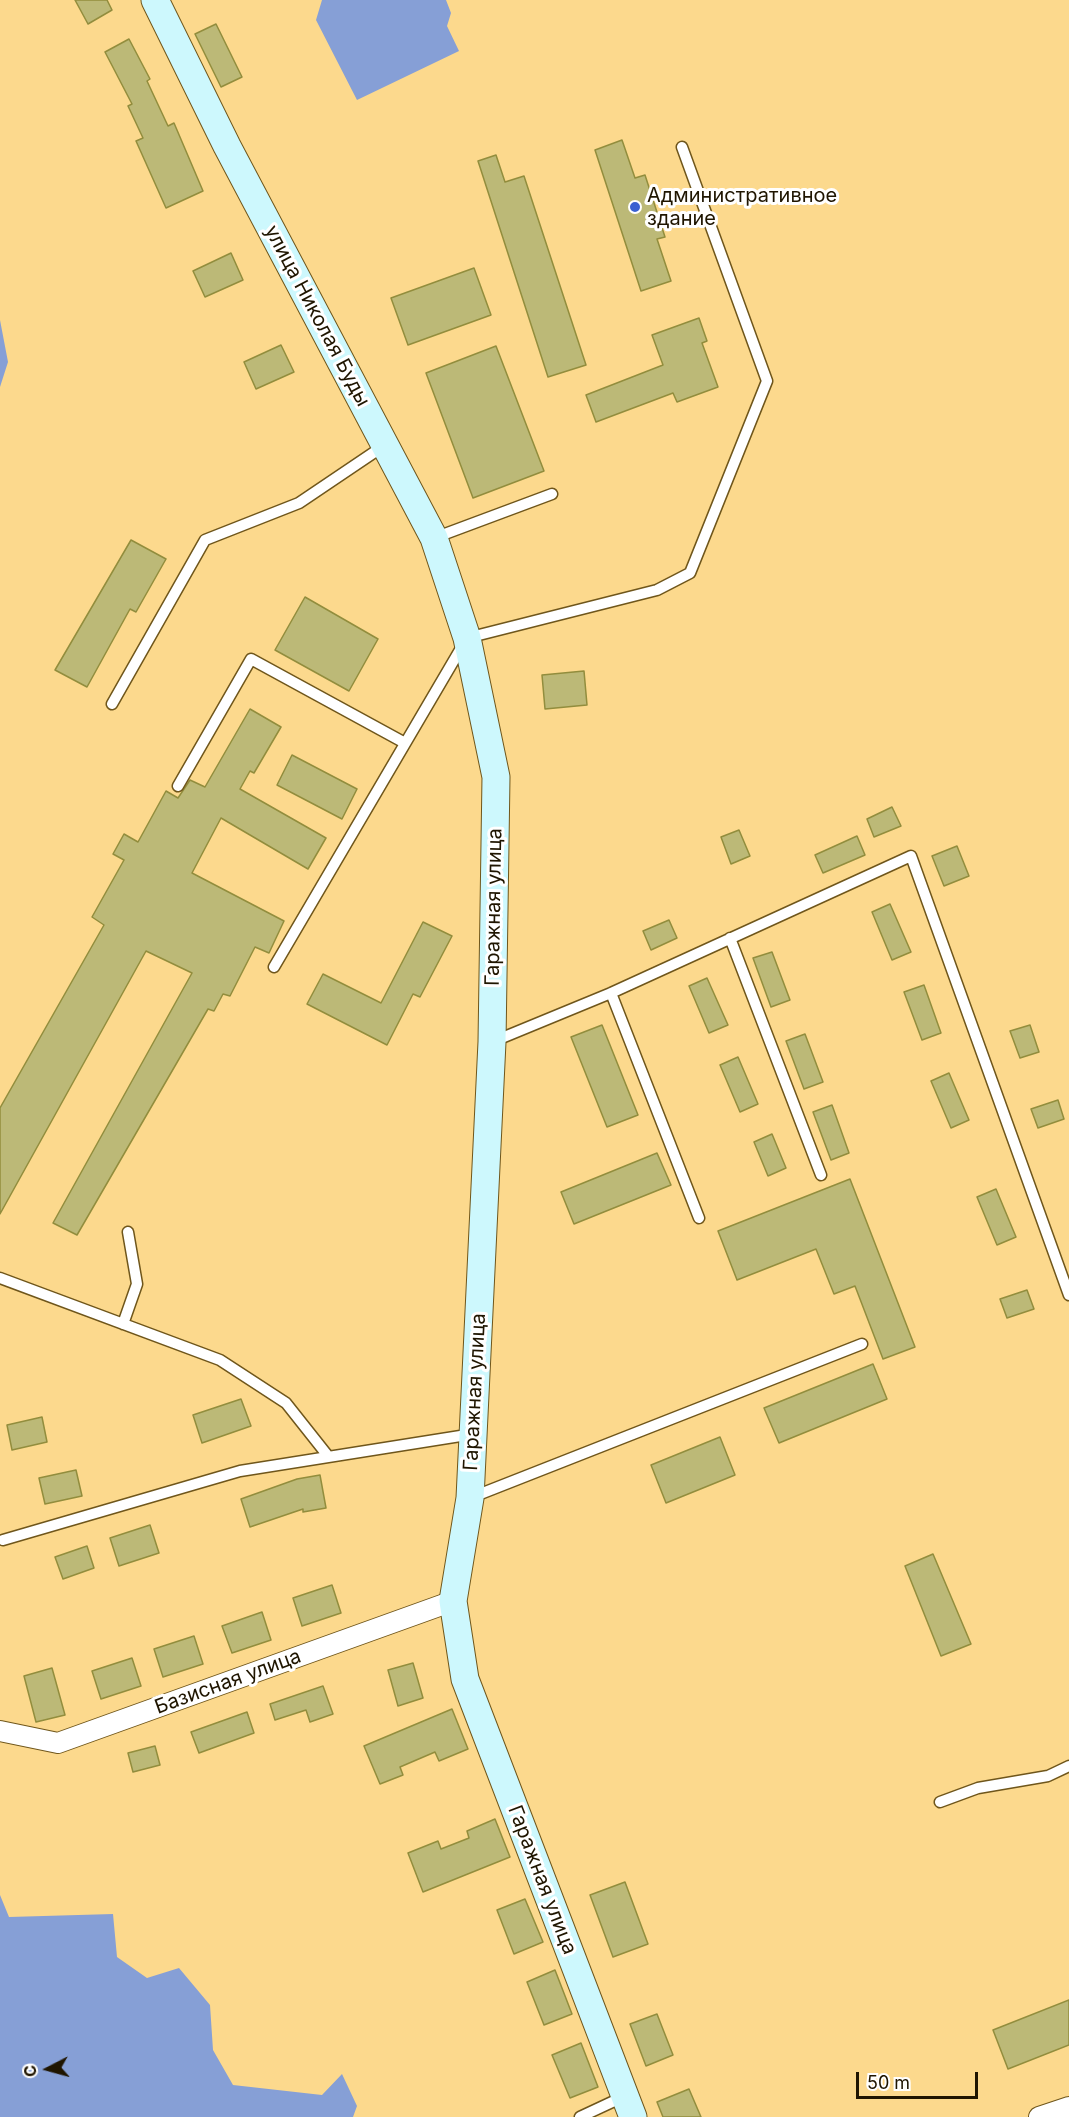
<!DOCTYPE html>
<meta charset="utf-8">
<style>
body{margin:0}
#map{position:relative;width:1069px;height:2117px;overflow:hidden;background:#fcd98d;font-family:Inter,sans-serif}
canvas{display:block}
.north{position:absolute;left:18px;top:2039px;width:60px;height:60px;-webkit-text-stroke:4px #fff;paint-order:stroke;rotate:264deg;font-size:16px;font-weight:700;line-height:24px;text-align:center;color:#1f1500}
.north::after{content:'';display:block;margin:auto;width:21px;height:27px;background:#1f1500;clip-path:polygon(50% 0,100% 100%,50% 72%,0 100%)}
.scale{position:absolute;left:856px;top:2072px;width:122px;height:27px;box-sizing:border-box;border:3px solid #1f1500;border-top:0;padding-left:8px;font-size:18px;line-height:21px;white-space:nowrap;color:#1f1500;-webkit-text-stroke:4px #fff;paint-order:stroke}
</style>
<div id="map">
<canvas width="1069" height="2117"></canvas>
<div class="north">С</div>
<div class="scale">50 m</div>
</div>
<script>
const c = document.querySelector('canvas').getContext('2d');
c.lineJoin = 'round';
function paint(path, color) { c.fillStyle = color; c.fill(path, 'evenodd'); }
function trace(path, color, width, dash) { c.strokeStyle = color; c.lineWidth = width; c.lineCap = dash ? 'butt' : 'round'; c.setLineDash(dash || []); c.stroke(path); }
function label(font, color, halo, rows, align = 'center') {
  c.font = font + ' Inter,sans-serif'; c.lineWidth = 6; c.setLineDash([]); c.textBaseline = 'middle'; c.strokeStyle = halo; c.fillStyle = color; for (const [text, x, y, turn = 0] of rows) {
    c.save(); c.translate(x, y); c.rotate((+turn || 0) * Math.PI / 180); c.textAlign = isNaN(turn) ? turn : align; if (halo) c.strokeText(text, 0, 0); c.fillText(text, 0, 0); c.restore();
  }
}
paint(new Path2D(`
 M 322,0 L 446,0 L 451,13 L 447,26 L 459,51 L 357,100 L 316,20 Z
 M 0,320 L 8,362 L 0,387 Z
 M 0,1895 L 9,1917 L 113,1914 L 117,1957 L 147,1978 L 179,1968 L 210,2005 L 213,2050 L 233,2085 L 322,2095 L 342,2074 L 357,2106 L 353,2117 L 0,2117 Z`), '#869fd6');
const building = new Path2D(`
 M 75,0 L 107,0 L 112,10 L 88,24 Z
 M 216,24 L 242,77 L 221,87 L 195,34 Z
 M 129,39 L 150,79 L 147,81 L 168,126 L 174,123 L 203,191 L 166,208 L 136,141 L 143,138 L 128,106 L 132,104 L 105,52 Z
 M 622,140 L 635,178 L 645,175 L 665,237 L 657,239 L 671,281 L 641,291 L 595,150 Z
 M 496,155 L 505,182 L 524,176 L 586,365 L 548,377 L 478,161 Z
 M 231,253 L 243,280 L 205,297 L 193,271 Z
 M 474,268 L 491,315 L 408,345 L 391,298 Z
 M 699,318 L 707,341 L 702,343 L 718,387 L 677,402 L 673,393 L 596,422 L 586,395 L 663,365 L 652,335 Z
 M 281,345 L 294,372 L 256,389 L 244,362 Z
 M 496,346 L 544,471 L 473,498 L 426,373 Z
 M 131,540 L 166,559 L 136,612 L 130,609 L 87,687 L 55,670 Z
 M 305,597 L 378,639 L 349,691 L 275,650 Z
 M 584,671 L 587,705 L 545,709 L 542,675 Z
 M 250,709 L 281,727 L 254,773 L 250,771 L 240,789 L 326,838 L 308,869 L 221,818 L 192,873 L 284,921 L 269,953 L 255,947 L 230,996 L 223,994 L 214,1011 L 208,1009 L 77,1235 L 53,1223 L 192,973 L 146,951 L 0,1214 L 0,1108 L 104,925 L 92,917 L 124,860 L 113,854 L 124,834 L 138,842 L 166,791 L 178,798 L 190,780 L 205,787 Z
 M 292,755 L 357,789 L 342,819 L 277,785 Z
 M 892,807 L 901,826 L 874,837 L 867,819 Z
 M 739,830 L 750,856 L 731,864 L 721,837 Z
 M 857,836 L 865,855 L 823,873 L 815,855 Z
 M 957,846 L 969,876 L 944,886 L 932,856 Z
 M 890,904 L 911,952 L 892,960 L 872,912 Z
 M 669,920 L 677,938 L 651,950 L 643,931 Z
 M 423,922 L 452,936 L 420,997 L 413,994 L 387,1045 L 307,1004 L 323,974 L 381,1003 Z
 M 772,952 L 790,1000 L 771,1007 L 753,958 Z
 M 707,978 L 728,1025 L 709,1033 L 689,986 Z
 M 924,985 L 941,1033 L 922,1040 L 904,992 Z
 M 602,1025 L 638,1115 L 607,1127 L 571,1037 Z
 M 1030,1025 L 1039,1052 L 1020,1058 L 1010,1031 Z
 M 805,1034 L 823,1082 L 804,1089 L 786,1041 Z
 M 738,1057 L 758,1104 L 740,1112 L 720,1065 Z
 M 949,1073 L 969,1120 L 951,1128 L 931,1081 Z
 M 1058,1100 L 1064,1119 L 1038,1128 L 1031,1109 Z
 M 832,1105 L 849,1153 L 831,1160 L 813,1112 Z
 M 772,1134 L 786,1168 L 768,1176 L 754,1142 Z
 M 657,1153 L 671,1185 L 574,1224 L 561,1192 Z
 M 850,1179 L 915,1347 L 883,1359 L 855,1286 L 834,1294 L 816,1249 L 737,1280 L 718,1231 Z
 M 996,1189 L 1016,1237 L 997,1245 L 977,1197 Z
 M 1027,1290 L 1034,1309 L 1007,1318 L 1000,1299 Z
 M 873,1364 L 887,1399 L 779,1443 L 764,1408 Z
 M 241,1399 L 251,1426 L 202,1443 L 193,1415 Z
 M 42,1417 L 47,1442 L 12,1450 L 7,1425 Z
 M 720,1437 L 735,1475 L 666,1503 L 651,1465 Z
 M 76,1470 L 82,1496 L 45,1504 L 39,1478 Z
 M 320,1475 L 326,1508 L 303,1512 L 303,1509 L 250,1527 L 241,1499 L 297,1479 Z
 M 150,1525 L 159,1553 L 119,1566 L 110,1538 Z
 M 87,1546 L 94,1568 L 63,1579 L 55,1557 Z
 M 933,1554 L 971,1644 L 941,1656 L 905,1566 Z
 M 332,1585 L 341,1613 L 302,1626 L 293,1598 Z
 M 262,1612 L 271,1640 L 232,1653 L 222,1626 Z
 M 194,1636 L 203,1664 L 163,1677 L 154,1649 Z
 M 132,1658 L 141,1686 L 101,1699 L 92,1671 Z
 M 413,1663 L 423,1698 L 398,1706 L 388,1670 Z
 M 52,1668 L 65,1715 L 36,1722 L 24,1676 Z
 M 323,1686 L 333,1714 L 310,1722 L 306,1710 L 275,1720 L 270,1704 Z
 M 452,1709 L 468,1749 L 439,1761 L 435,1752 L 400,1767 L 403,1775 L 380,1784 L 364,1746 Z
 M 247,1712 L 254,1733 L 199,1753 L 191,1732 Z
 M 155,1746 L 160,1765 L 133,1772 L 128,1753 Z
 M 495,1819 L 510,1857 L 423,1892 L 408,1853 L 438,1841 L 441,1849 L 469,1838 L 467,1831 Z
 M 625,1882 L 648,1944 L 613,1957 L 590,1895 Z
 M 525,1899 L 543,1942 L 514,1954 L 497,1910 Z
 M 555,1970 L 572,2014 L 544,2025 L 527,1982 Z
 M 1069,2000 L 1069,2045 L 1008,2069 L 993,2030 Z
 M 657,2014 L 673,2055 L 646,2066 L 630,2024 Z
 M 581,2043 L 598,2087 L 570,2098 L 552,2055 Z
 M 689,2089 L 701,2117 L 663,2117 L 657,2102 Z`);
paint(building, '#bcb977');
trace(building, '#928d3d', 1.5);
const lane = new Path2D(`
 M 434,538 L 552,494
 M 112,704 L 205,540 L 299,503 L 385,445
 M 178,786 L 251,659 L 405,743
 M 730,938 L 821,1175
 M 274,967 L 467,638 L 657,590 L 690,573 L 767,381 L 682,147
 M 611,993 L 699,1218
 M 492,1042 L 611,993 L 911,856 L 1069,1295
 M 0,1278 L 220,1360 L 286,1403 L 328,1456
 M 123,1324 L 137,1284 L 128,1232
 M 470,1498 L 862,1344
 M 3,1540 L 240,1471 L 473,1434
 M 940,1802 L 978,1788 L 1048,1776 L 1069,1766
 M 580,2117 L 625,2096`);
const street = new Path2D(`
 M 0,1731 L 58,1743 L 453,1601
 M 1039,2117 L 1069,2107`);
const secondary = new Path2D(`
 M 155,0 L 227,146 L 434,538 L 467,638 L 496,777 L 492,1042 L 470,1498 L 453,1601 L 465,1679 L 633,2117`);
trace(lane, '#6f561b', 13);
trace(street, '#6f561b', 22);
trace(secondary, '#6f561b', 29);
trace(lane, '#fff', 10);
trace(street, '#fff', 20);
trace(secondary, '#cdf8fd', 27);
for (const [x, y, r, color] of [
 [635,207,6,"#3960d1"]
]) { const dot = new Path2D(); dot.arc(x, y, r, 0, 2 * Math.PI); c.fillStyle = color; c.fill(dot); trace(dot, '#fff', 2); }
label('20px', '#1f1500', '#fff', [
 ["Административное",647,196],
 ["здание",647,219]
], 'left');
label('20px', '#1f1500', '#fff', [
 ["улица Николая Буды",317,316,62],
 ["Гаражная улица",494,907,-89],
 ["Гаражная улица",475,1392,-87],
 ["Базисная улица",228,1682,-20],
 ["Гаражная улица",542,1880,69]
]);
</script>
